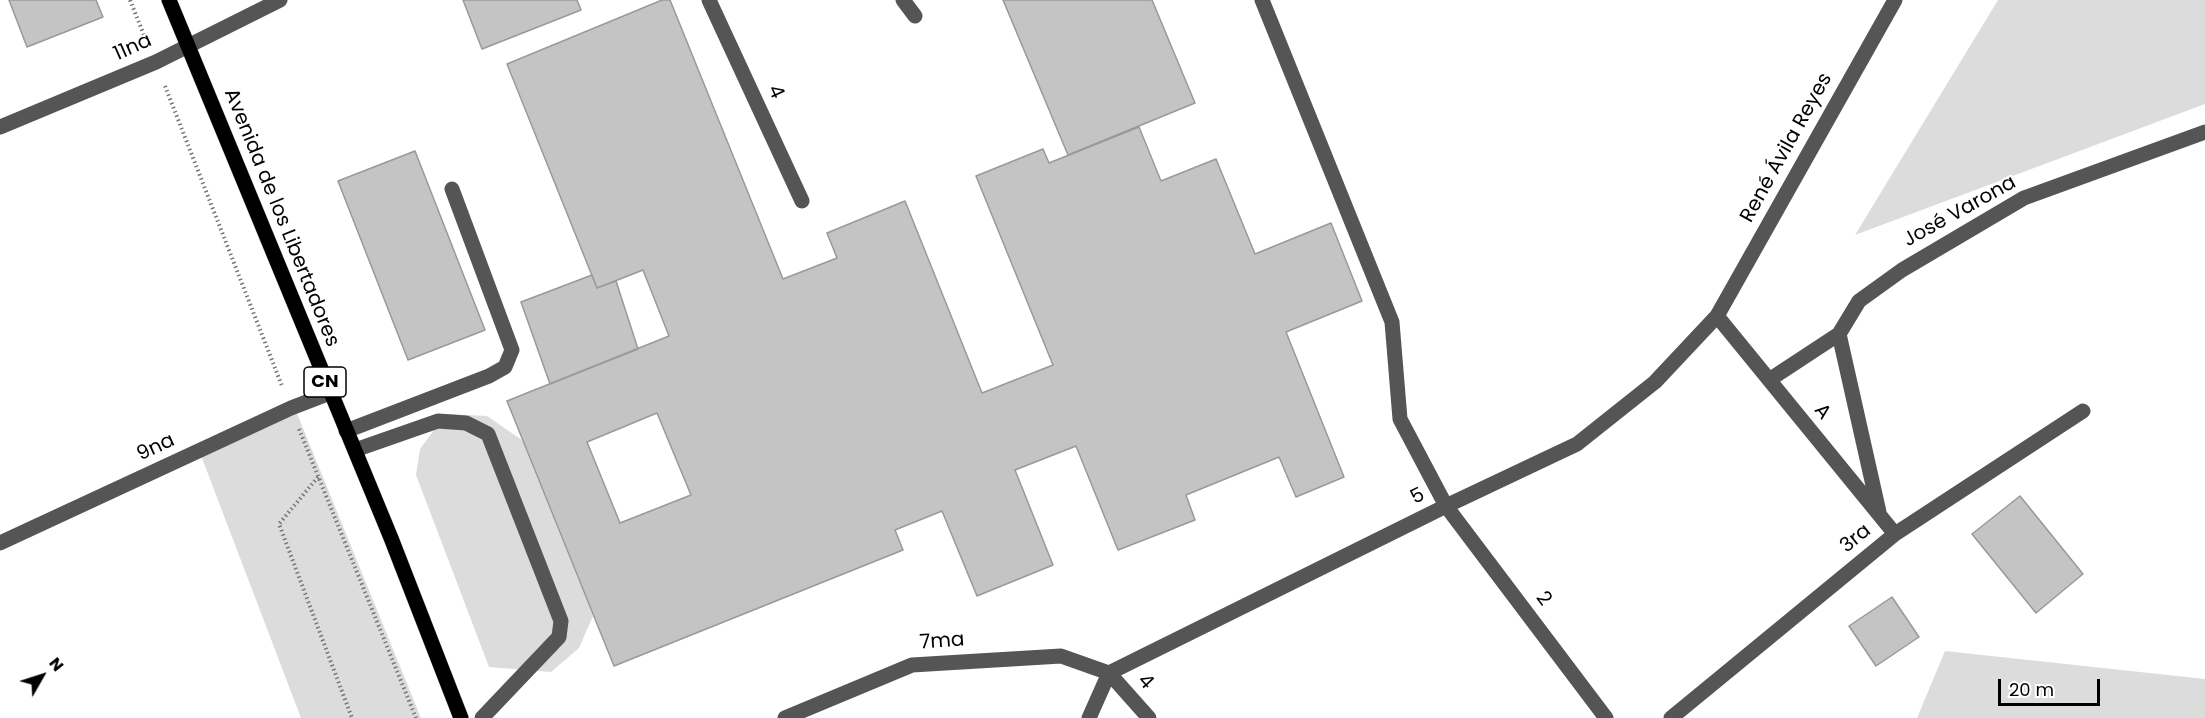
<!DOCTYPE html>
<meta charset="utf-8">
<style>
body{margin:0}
#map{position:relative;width:2205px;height:718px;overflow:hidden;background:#fff;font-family:Poppins,sans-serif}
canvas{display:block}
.north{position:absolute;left:12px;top:646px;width:60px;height:60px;-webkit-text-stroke:4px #fff;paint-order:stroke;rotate:51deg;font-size:16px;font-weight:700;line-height:24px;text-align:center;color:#000}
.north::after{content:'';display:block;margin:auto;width:21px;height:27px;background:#000;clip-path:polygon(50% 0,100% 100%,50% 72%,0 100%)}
.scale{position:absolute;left:1998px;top:679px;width:102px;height:27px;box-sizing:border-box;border:3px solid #000;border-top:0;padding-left:8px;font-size:18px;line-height:21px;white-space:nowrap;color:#000;-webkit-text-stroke:4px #fff;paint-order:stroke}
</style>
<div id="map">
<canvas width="2205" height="718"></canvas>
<div class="north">N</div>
<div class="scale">20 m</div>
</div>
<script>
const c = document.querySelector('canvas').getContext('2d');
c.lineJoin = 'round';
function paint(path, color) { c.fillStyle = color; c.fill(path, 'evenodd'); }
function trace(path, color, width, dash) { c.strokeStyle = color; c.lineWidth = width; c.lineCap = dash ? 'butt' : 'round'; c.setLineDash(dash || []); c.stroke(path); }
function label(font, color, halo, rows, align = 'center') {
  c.font = font + ' Poppins,sans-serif'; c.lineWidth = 4.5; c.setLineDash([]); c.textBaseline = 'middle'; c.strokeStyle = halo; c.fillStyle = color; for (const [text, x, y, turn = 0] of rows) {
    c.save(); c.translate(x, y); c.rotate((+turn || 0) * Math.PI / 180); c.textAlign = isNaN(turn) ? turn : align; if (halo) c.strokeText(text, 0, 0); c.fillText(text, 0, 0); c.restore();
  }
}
paint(new Path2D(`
 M 1998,0 L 2205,0 L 2205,104 L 1855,235 Z
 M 294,406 L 421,718 L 301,718 L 197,445 Z
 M 446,414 L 487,416 L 522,440 L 593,616 L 579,648 L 551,672 L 489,667 L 416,475 L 420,449 Z
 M 1945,651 L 2205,679 L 2205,718 L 1917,718 Z`), '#dcdcdc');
const building = new Path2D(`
 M 9,0 L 96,0 L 103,17 L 27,47 Z
 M 463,0 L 577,0 L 581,10 L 482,49 Z
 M 662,0 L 670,0 L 783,279 L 837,258 L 827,233 L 905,201 L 982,393 L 1053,365 L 976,176 L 1043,149 L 1049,163 L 1139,127 L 1161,181 L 1216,159 L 1255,254 L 1331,223 L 1362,301 L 1286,332 L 1344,477 L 1296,497 L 1279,457 L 1186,495 L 1195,520 L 1118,550 L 1076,446 L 1015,470 L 1053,565 L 977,596 L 942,511 L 895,530 L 903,550 L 614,666 L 507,401 L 669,336 L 643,270 L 597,288 L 507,64 ZM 657,413 L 691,495 L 620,523 L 587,442 Z
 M 1003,0 L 1152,0 L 1195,103 L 1068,155 Z
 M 415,151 L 485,330 L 408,360 L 338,181 Z
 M 592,275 L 597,288 L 616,281 L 638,349 L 550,384 L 521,302 Z
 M 2020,496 L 2083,574 L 2036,613 L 1972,534 Z
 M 1892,597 L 1919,637 L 1876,666 L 1849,626 Z`);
paint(building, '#c4c4c4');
trace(building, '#999', 1.5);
const major = new Path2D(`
 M 169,0 L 391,538 L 461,718`);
trace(major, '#dbdbdb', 16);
trace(new Path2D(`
 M 130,0 L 146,40
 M 165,86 L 282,386
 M 299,429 L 416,718
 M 318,477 L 279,524 L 352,718`), '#777', 4, [1.5, 3]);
trace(new Path2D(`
 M 709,0 L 802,201
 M 903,0 L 915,16
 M 1262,0 L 1392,322 L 1400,419 L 1446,506 L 1606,718
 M 0,127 L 156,62 L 280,0
 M 1717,316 L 1895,534
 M 1839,334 L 1879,512
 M 1769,380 L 1839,334 L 1859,301 L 1902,270 L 2024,198 L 2205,132
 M 346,431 L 489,376 L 505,367 L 512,350 L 452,189
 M 355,450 L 438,421 L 466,423 L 488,434 L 561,621 L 559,637 L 482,718
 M 0,543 L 291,408 L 330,393
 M 1109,673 L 1446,506 L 1577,444 L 1655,382 L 1717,316 L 1895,0
 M 785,718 L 912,665 L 1061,656 L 1109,673 L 1149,718
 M 1089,718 L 1109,673
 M 1671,718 L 1895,534 L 2083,411`), '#555', 15);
trace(major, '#000', 15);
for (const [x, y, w] of [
 [325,382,42]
]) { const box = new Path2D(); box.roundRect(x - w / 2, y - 15, w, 30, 4.5); c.fillStyle = '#fff'; c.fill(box); trace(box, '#000', 1.5); }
label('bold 18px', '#000', null, [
 ["CN",325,382]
]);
label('20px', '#000', '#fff', [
 ["11na",133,48,-24],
 ["4",775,92,65],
 ["René Ávila Reyes",1787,148,-61],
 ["José Varona",1960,212,-29],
 ["Avenida de los Libertadores",281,218,68],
 ["A",1822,412,51],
 ["9na",156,448,-25],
 ["5",1418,497,-26],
 ["3ra",1856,539,-39],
 ["2",1543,599,53],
 ["7ma",942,642,-4],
 ["4",1145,682,48]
]);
</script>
